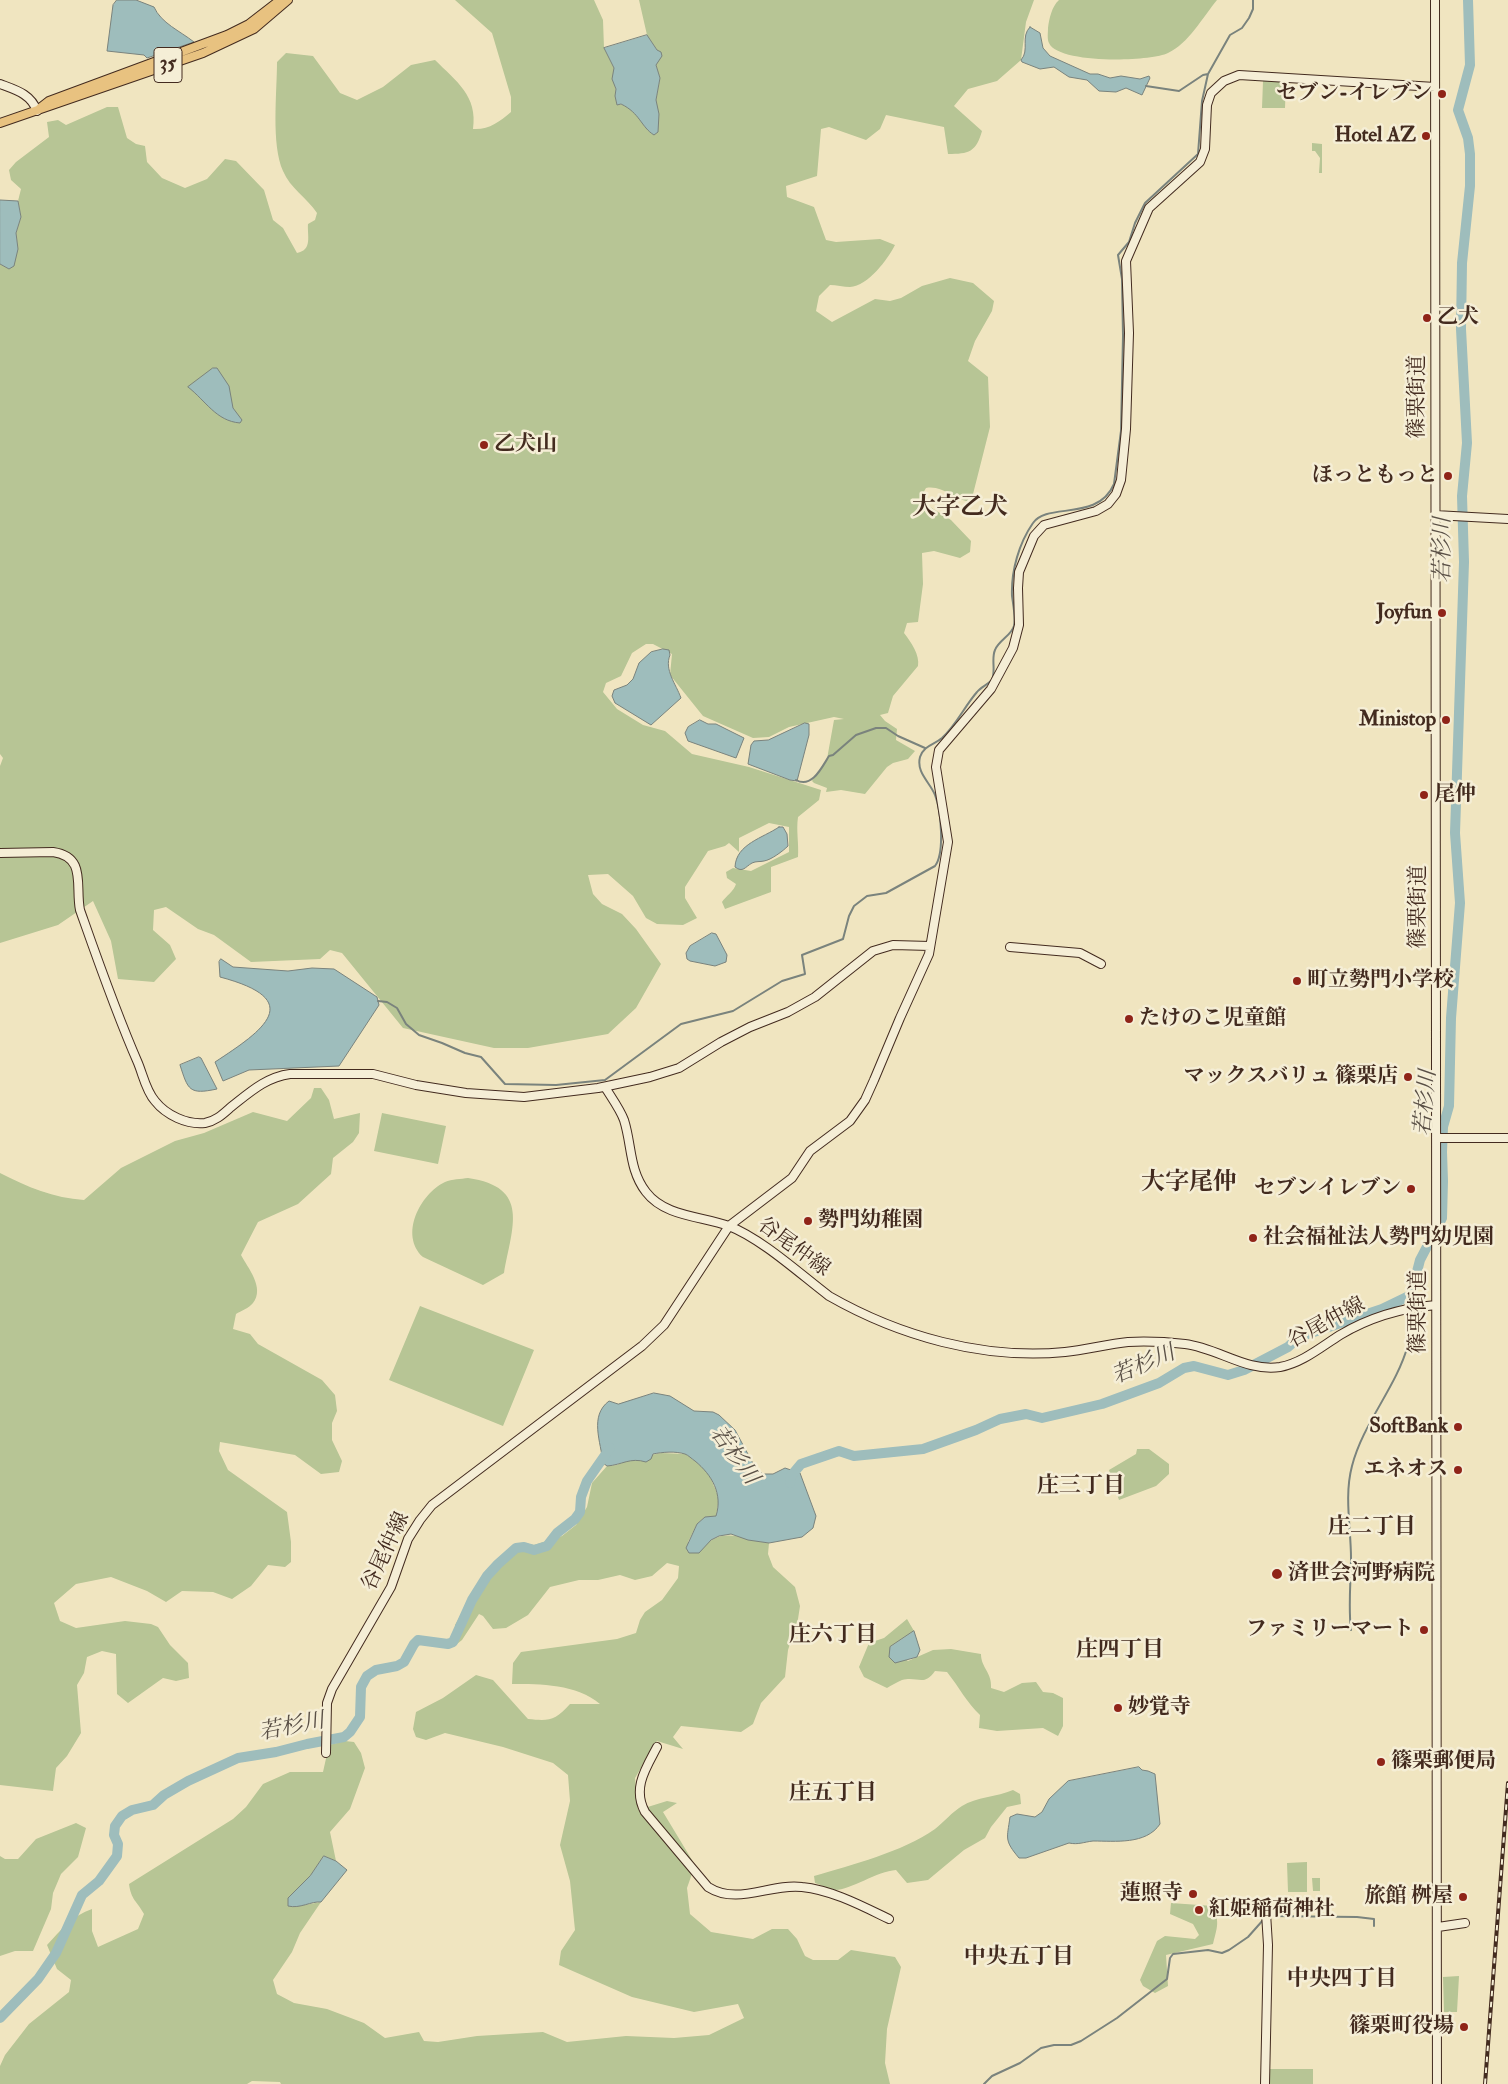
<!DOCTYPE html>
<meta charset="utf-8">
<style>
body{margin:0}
canvas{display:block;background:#f0e5c0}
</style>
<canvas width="1508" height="2084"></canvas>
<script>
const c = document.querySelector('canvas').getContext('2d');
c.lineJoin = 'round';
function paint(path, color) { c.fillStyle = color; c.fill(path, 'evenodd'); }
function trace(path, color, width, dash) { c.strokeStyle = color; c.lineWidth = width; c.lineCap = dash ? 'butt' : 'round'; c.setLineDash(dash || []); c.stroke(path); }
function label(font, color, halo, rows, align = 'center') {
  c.font = font + ' "IM FELL Double Pica","Noto Serif JP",serif'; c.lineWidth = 5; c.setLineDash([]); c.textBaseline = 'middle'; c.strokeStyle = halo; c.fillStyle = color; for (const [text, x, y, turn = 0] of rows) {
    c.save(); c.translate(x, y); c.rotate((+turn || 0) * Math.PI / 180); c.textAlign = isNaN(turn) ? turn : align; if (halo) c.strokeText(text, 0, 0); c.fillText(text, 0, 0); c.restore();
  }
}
paint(new Path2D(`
 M 455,0 L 594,0 L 603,20 L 604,48 L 614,68 L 617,105 C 629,102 640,117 645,127 L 656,100 L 660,78 L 656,65 L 657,50 L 647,35 L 639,0 L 1034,0 L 1026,22 L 1021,60 L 997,81 L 968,89 L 954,106 L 982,131 C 976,152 969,154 948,154 L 944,127 L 886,115 L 880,129 L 866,140 L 829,127 L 821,129 L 817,176 L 786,186 L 787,197 L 814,207 L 826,240 L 836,242 L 880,239 L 895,245 C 888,259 868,286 850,287 C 844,287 836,285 830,285 L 819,296 L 816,311 L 832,322 L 875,299 L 890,301 L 901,298 L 922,286 L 950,278 L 973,283 L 994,301 L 992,311 L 975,341 L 968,361 L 988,377 L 990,427 L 971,502 C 954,500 943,485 926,488 L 919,500 L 951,520 L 971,541 L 970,552 L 960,558 L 934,551 L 922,553 L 923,584 L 918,622 L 907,623 L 904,633 C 911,642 920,655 918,666 L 893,696 L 888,713 L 880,715 L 885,721 L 897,729 L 896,740 L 915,751 L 908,759 L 893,763 L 887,767 L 865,794 L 841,790 L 826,792 L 827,788 L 814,783 L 812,781 L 827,759 L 834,720 L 844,719 L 834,717 L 789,727 L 769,737 L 753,738 L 703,716 L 670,675 L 672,654 L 653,644 L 646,644 L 632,653 L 621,676 L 606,683 L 603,692 L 617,709 L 643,725 L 665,731 L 692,754 L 749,767 L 821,790 L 819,800 L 798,817 C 796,831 799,843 798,857 L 771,867 L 771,892 L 725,909 L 722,902 C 726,896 734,891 736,884 L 727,878 L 726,872 L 733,868 L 751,871 L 789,852 L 789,827 L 769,823 L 739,838 L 739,852 L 729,843 L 725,846 L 708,851 L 685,887 L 685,898 L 697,918 L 683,925 L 657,924 L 646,918 L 633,896 L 608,874 L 588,875 L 593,894 L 602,904 L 622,914 L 636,929 L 661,964 L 636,1008 L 608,1034 L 528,1048 L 494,1048 L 403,1028 L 342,953 L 330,950 L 320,959 L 251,962 L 214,935 L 198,929 L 166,907 L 154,910 L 153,930 L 170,945 L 176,959 L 154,982 L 118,979 L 111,941 L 93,901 L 58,925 L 0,943 L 0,766 L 3,758 L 0,754 L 0,264 L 9,269 L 18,249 L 16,233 L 21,217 L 18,201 L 21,189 L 11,180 L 9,170 L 16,162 L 49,137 L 47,122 L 58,120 L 66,125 L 107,107 L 118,107 L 127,138 L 136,144 L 145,146 L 147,162 L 162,178 L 185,188 L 207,179 L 225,159 L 236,161 L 264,190 L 273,220 L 283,228 L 297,253 C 313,250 307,235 308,224 L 315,220 L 317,213 C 307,198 290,188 283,171 C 271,144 277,93 277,62 L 286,53 L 313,56 L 340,93 L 357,100 L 383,87 L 411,65 L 435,60 C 456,81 478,96 473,129 C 489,130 499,122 511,112 L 511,97 L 492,33 Z
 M 1059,0 L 1217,0 C 1203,17 1188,44 1168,53 C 1149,62 1058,64 1049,43 C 1047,39 1048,33 1048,28 C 1049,19 1052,6 1059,0 Z
 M 1263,81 L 1286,82 L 1285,108 L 1262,108 Z
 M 1312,143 L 1322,144 L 1322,173 L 1319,173 L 1320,158 L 1315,151 L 1312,151 Z
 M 314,1088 L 321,1088 L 329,1100 L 334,1119 L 360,1113 L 359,1133 L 353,1142 L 333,1158 L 331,1174 L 298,1204 L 258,1222 L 241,1255 C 248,1268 265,1288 253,1303 C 249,1308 241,1311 236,1314 L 233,1329 L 250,1334 L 258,1344 L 322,1380 L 335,1395 L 337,1411 L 332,1423 L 332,1440 L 342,1461 L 339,1472 L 321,1474 L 295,1455 L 220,1442 L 219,1451 L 228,1470 L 287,1512 L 291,1542 L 291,1562 L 285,1567 L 268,1565 L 251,1586 L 232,1599 L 213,1592 L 182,1591 L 166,1602 L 147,1591 L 111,1577 L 76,1584 L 54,1603 L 60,1621 L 76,1628 L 125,1621 L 151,1624 L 158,1627 L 170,1645 L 188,1663 L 189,1678 L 176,1681 L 163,1678 L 128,1703 L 117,1694 L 116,1654 L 102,1651 L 87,1657 L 84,1673 L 77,1685 L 81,1733 L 67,1756 L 56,1768 L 53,1791 L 0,1785 L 0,1173 C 27,1187 54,1198 84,1200 L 121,1168 L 175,1141 L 204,1133 L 253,1112 L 287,1121 L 311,1098 Z
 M 382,1113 L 446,1126 L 438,1164 L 374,1151 Z
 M 468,1178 C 531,1187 512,1227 504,1273 L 483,1285 L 423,1257 C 399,1235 420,1194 445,1182 C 452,1179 461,1179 468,1178 Z
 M 420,1306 L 534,1350 L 503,1426 L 389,1380 Z
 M 1137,1449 L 1149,1449 L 1169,1464 L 1169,1474 L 1156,1486 L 1119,1500 L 1109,1470 L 1136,1454 Z
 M 661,1453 L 686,1454 L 704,1468 L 709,1474 L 719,1498 L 716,1517 L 705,1517 L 697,1524 L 688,1542 L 699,1553 C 719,1524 741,1539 769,1543 L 768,1554 L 773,1567 L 795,1587 L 800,1606 L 798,1619 L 788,1650 L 785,1677 L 761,1703 L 753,1724 L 741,1732 L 681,1726 L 673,1737 L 683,1749 L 657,1741 L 635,1778 L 638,1810 L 667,1801 L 677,1803 L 663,1812 L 695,1865 L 687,1888 L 690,1914 L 711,1932 L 753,1939 L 772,1929 L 788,1929 L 797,1939 L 805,1956 L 813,1960 L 838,1960 L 851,1950 L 895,1957 L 901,1967 L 887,2029 L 885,2063 L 890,2084 L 281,2084 L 280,2082 L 252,2081 L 247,2084 L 0,2084 L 0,2066 L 5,2055 L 29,2024 L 69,1992 L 71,1980 L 57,1969 L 47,1945 C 60,1931 73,1915 92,1909 L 92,1931 L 98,1947 L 138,1929 L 144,1914 C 137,1901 131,1900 129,1884 L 233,1819 L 246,1807 L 263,1784 L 290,1772 L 323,1772 L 329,1745 L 345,1741 L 354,1742 L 361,1753 L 365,1768 L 350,1809 L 330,1832 L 336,1861 L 324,1856 L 309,1878 L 293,1907 L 321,1902 L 300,1933 L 292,1952 L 273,1980 L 277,1994 L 294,2003 L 327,2009 L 364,2023 L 385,2038 L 419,2032 L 424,2041 L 438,2042 L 477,2036 L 543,2032 L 567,2042 L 626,2036 L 674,2038 L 709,2035 L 744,2018 L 738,2004 L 694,2012 L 632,1997 L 559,1965 L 561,1951 L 575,1930 L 570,1881 L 560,1845 L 570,1801 L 568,1775 L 553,1763 L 503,1747 L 445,1733 L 426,1740 L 416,1737 L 413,1729 L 416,1712 L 443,1698 L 476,1675 L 493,1680 L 528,1719 C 549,1721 555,1721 570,1704 L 600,1704 C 577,1684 540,1684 512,1684 L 513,1663 L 521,1652 L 617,1639 L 636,1633 L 640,1620 L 645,1612 L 662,1600 L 678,1578 L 679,1566 L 667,1563 L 652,1576 L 635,1580 L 620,1575 L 598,1580 L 579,1580 L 550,1587 L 528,1615 L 506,1628 L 493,1629 L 483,1616 L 479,1614 L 462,1640 L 457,1644 L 455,1625 L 483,1576 L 524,1543 L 534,1545 L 562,1536 L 576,1525 L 587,1507 L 592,1483 L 607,1466 L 617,1465 L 624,1461 Z
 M 907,1619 L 914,1631 L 890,1647 L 908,1661 L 933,1650 L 951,1649 L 981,1654 C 981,1668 992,1672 991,1688 L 1004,1692 L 1022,1683 L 1036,1682 L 1043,1692 L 1053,1693 L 1063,1698 L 1063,1726 L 1058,1736 L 1043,1728 L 997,1731 L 979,1728 L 980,1715 C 967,1703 959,1687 947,1672 L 935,1671 C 924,1687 918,1676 902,1680 C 897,1682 892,1685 887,1688 L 864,1677 L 859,1667 L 869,1643 L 884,1638 Z
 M 1013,1790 L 1020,1794 L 1021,1804 L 1007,1807 L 991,1827 L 985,1838 L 964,1850 L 928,1880 L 907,1883 L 896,1870 C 877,1871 849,1891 834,1890 C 828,1889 821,1885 815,1883 L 814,1876 C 852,1865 902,1852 935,1829 C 944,1822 952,1812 962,1806 C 976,1797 997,1797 1013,1790 Z
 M 76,1823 L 86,1828 L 78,1857 L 61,1874 L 53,1893 L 51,1909 L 33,1951 L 15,1951 L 0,1956 L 0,1856 L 5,1859 L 18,1859 L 36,1839 Z
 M 1307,1862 L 1307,1892 L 1288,1892 L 1287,1863 Z
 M 1312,1878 L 1320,1878 L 1320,1891 L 1313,1891 Z
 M 1171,1903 L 1213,1906 C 1220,1923 1217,1927 1213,1944 L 1166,1955 L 1168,1986 L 1155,1993 L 1143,1986 L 1140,1980 L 1157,1941 L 1165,1936 L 1195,1939 L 1199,1935 L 1193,1924 L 1170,1914 Z
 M 1459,1976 L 1457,2012 L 1444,2012 L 1443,1977 Z
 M 1270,2069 L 1313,2069 L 1313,2084 L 1270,2084 Z`), '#b7c595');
const water = new Path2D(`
 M 117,0 L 136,0 L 154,7 C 161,23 180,31 194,42 L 147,58 L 144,55 L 107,51 L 113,5 Z
 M 1030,27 L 1040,33 L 1043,48 L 1050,56 L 1090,74 L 1098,74 L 1110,78 L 1121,76 L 1140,79 L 1149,76 L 1150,78 L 1142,95 L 1126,88 L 1116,92 L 1099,91 L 1087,80 L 1069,77 L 1054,67 L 1040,69 L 1022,62 L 1021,60 C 1030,50 1020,37 1030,27 Z
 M 647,35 L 657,50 L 661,52 L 662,56 L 656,65 L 660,78 L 656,100 L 659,114 L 658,132 L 654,135 C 641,127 640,113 621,104 L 617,105 L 615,96 L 616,89 L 612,79 L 614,68 L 604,48 Z
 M 0,200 L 18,201 L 21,217 L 16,233 L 18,249 L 14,266 L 9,269 L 0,264 Z
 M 213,368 L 217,368 L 229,386 L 233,408 L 242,420 L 240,423 C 216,421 206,401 188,387 Z
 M 663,649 L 669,650 L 670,655 C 664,670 676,684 681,698 L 651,725 L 615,703 L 612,696 L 614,690 L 627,685 L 633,679 L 639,663 L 651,652 Z
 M 700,720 L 708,724 L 716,724 L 744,738 L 736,758 L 688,741 L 685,733 L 688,727 Z
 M 805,723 L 809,724 L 809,735 L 797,781 L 790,780 L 748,764 L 751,745 L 754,741 L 768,740 Z
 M 779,827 L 783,827 L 787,834 L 788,846 C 783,851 771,860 764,861 C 760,862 756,861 752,863 C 745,867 743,873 735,867 C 736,844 763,838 779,827 Z
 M 712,933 L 716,934 L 727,955 L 726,962 L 715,966 L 690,961 L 687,959 L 686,953 L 690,946 Z
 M 221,959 L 233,967 L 288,971 L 312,968 L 334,969 L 377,997 L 379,1005 L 339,1066 L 249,1070 L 223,1081 L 215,1062 C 264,1030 307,1000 220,977 L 219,962 Z
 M 199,1057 L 201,1058 L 217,1089 C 189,1095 188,1090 180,1065 Z
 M 654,1393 L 670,1396 L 694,1411 L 713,1412 L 719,1415 L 735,1430 L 756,1469 L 763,1474 L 773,1474 L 785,1468 L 800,1473 L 816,1516 L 813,1528 L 802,1537 L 769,1543 L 748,1540 L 731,1534 L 719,1536 L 711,1540 L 699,1553 L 689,1553 L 686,1548 L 697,1524 L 705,1517 L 716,1516 C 723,1494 712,1475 695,1461 C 692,1459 688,1455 685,1454 C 675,1451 663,1452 653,1454 L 651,1459 L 646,1462 C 630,1457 622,1465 607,1466 L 603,1463 C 601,1442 589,1416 609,1401 L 618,1404 Z
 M 914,1631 L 920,1650 L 917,1657 L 895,1663 L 889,1657 L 890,1647 Z
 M 1139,1767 L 1142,1770 L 1148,1771 L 1155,1774 L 1160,1824 C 1146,1845 1115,1841 1093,1841 C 1084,1842 1078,1845 1069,1843 L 1026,1858 L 1019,1858 C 1004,1840 1007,1839 1010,1817 L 1017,1814 L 1035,1817 L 1042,1812 L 1049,1799 L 1068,1781 Z
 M 324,1856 L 336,1861 L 347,1870 L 321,1902 C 311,1901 300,1909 288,1906 L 288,1898 L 310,1876 Z`);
paint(water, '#9ebdbc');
trace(water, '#7a837d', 1);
trace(new Path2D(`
 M 1146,86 L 1179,91 L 1203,75 L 1208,74 L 1230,35 L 1242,28 L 1249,18 L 1253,9 L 1253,0
 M 796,780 C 812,789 822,767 829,756 L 833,755 L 856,735 L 876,728 L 886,728 L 898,736 L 925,748
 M 378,1001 L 387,1002 L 397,1008 L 406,1024 L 419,1035 L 442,1043 L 465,1053 L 481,1057 L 505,1084 L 556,1085 L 605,1080 L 681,1024 L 733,1011 L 782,981 L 805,974 L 802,955 L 843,939 L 849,916 L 854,906 L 867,896 L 886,893 L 935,866 C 945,853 941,810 935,795 C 930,782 916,773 920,757 C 924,745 934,745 942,738 C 957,724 964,707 977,692 C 981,687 987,685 992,680 C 996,670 991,659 995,650 C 999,640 1011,636 1014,626 C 1016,618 1013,604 1012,596 C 1011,571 1019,543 1033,523 C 1047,502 1098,522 1114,484 L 1121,431 L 1123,336 L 1122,279 L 1118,255 L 1129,242 L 1135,223 L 1145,203 L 1198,154 L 1202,101 L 1208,74
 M 1409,1306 L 1411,1295
 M 1351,1630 C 1348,1606 1351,1582 1351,1558 C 1351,1528 1344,1496 1352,1466 C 1363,1423 1396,1388 1408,1345 C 1411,1335 1407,1322 1408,1311
 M 1268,1916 L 1357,1917 L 1374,1919 L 1374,1926
 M 984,2084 L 992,2076 L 1020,2063 L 1041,2048 L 1054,2045 L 1071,2045 L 1081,2041 L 1117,2018 L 1167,1979 L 1170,1958 L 1173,1954 L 1208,1950 L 1222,1953 L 1229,1950 L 1248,1937 L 1264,1919`), '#7a837d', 2);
trace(new Path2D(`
 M 790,1483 L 791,1476 L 801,1464 L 839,1451 L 854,1456 L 923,1449 L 976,1430 L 1000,1419 L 1026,1414 L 1042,1418 L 1102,1404 L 1159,1383 L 1184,1368 L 1194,1366 L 1228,1375 L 1244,1370 L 1288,1347 L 1299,1337 L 1382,1309 L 1411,1295 L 1420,1260 L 1442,1218 L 1443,1181 L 1442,1152 L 1443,1127 L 1449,1106 L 1451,1018 L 1460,903 L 1455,833 L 1464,562 L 1462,496 L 1467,443 L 1461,329 L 1462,263 L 1470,186 L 1470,154 L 1468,138 L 1458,110 L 1470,65 L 1468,0
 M 0,2018 L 38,1979 L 56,1953 L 82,1895 L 99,1881 L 117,1856 L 118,1844 L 114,1835 L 115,1826 L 122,1816 L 132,1810 L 153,1805 L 164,1795 L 188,1781 L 238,1758 L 276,1752 L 307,1744 L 344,1737 L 350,1732 L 360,1717 L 361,1687 L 367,1676 L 376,1670 L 397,1666 L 404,1662 L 414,1644 L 418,1640 L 448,1644 L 453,1642 L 472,1600 L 487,1576 L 498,1564 L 516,1548 L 524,1547 L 534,1550 L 547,1546 L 557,1533 L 575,1519 L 580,1512 L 581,1497 L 587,1481 L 610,1448`), '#9ebdbc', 10);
const secondary = new Path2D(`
 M 1435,0 L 1437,2084
 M 0,84 C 16,90 31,94 37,111
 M 1435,515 L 1508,519
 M 0,853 L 53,852 C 87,857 75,886 80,910 C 98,961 116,1013 138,1063 C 143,1075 146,1091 155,1101 C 166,1115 187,1125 205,1123 C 216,1121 223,1114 231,1107 C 249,1093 266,1077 290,1074 L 373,1074 L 416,1085 L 466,1093 L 524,1097 L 598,1088 L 650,1077 L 679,1068 L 721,1042 L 750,1027 L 788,1012 L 815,997 L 873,951 L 893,945 L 930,946
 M 1010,947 L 1080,953 L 1101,964
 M 605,1087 C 611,1097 620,1109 624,1120 C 632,1145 629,1170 646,1192 C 665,1217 702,1216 729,1226 C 762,1239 800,1274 829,1296 C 899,1336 983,1360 1065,1352 C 1086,1350 1107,1344 1128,1342 C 1147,1341 1167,1342 1185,1344 C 1218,1348 1246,1372 1280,1367 C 1302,1363 1321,1347 1340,1335 C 1370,1317 1401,1308 1436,1305
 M 1436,1138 L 1508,1138
 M 657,1747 C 646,1768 632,1788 645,1812 L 708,1887 C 738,1906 770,1883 802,1887 C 832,1890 862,1906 889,1919
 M 326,1753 L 327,1703 L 332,1689 L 391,1587 L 408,1539 L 420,1520 L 432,1505 L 642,1346 L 664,1325 L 729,1226 L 792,1178 L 810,1151 L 850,1121 L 865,1100 L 874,1080 L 900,1018 L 929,954 L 948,842 L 936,767 L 939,750 L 991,689 L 1013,648 L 1019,625 L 1018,588 L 1019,572 L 1034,536 L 1044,525 L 1096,511 L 1108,504 L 1116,494 L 1121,480 L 1126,429 L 1129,333 L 1126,261 L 1149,208 L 1200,162 L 1205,149 L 1207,105 L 1211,93 L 1224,81 L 1239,75 L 1435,87
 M 1438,1927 L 1465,1923
 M 1265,2084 L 1268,1945 L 1266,1913`);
const primary = new Path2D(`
 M 40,108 L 49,101 L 227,35 L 249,24 L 280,0
 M 0,123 L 203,53 L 254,29 L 288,0`);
trace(secondary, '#432b1f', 10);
trace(primary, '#432b1f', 10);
trace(secondary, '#f5eed6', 8);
trace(primary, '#e8c280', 8);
const rail = new Path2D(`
 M 1485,2084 L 1508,1783`);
trace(rail, '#432b1f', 4);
trace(rail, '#f5eed6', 2, [5.5]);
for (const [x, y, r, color] of [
 [1442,94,5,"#8f2418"],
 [1426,136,5,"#8f2418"],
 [1427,318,5,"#8f2418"],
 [484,445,5,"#8f2418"],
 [1448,476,5,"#8f2418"],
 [1442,613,5,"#8f2418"],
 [1446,720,5,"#8f2418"],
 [1424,795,5,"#8f2418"],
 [1297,981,5,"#8f2418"],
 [1129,1019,5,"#8f2418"],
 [1408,1077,5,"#8f2418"],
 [1411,1189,5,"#8f2418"],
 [808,1221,5,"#8f2418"],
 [1253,1238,5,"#8f2418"],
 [1458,1427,5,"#8f2418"],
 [1458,1470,5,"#8f2418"],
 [1277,1574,6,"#8f2418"],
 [1424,1630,5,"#8f2418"],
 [1118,1708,5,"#8f2418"],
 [1381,1762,5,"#8f2418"],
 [1193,1894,5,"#8f2418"],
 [1463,1897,5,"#8f2418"],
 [1199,1910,5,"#8f2418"],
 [1464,2027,5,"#8f2418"]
]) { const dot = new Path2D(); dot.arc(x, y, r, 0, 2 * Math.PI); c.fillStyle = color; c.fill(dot); trace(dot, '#f5eed6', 2); }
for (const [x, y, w] of [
 [168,65,28]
]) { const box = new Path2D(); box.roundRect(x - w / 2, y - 17.5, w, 35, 4); c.fillStyle = '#f5eed6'; c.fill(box); trace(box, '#432b1f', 1); }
label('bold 20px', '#432b1f', null, [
 ["35",168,65]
]);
label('bold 21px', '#432b1f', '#f5eed6', [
 ["セブン-イレブン",1432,94],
 ["Hotel AZ",1416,136],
 ["乙犬",1437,318,"left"],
 ["乙犬山",494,445,"left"],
 ["ほっともっと",1438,476],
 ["Joyfun",1432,613],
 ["Ministop",1436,720],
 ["尾仲",1434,795,"left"],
 ["町立勢門小学校",1307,981,"left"],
 ["たけのこ児童館",1139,1019,"left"],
 ["マックスバリュ 篠栗店",1398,1077],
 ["セブンイレブン",1401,1189],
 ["勢門幼稚園",818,1221,"left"],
 ["社会福祉法人勢門幼児園",1263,1238,"left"],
 ["SoftBank",1448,1427],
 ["エネオス",1448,1470],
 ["済世会河野病院",1288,1574,"left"],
 ["ファミリーマート",1414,1630],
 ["妙覚寺",1128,1708,"left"],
 ["篠栗郵便局",1391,1762,"left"],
 ["蓮照寺",1183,1894],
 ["旅館 桝屋",1453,1897],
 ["紅姫稲荷神社",1209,1910,"left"],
 ["篠栗町役場",1454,2027]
], 'right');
label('21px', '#432b1f', '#f5eed6', [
 ["篠栗街道",1418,397,-90],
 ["篠栗街道",1419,907,-90],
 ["谷尾仲線",793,1248,36],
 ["篠栗街道",1419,1312,-90],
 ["谷尾仲線",1327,1324,-28],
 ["谷尾仲線",387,1552,-65]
]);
label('italic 22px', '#5a5046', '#f5eed6', [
 ["若杉川",1444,550,-90],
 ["若杉川",1427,1103,-85],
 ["若杉川",1144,1366,-23],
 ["若杉川",733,1456,54],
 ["若杉川",292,1728,-11]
]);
label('bold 22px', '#432b1f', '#f5eed6', [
 ["庄三丁目",1081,1487],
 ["庄二丁目",1372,1528],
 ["庄六丁目",833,1636],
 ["庄四丁目",1120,1651],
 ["庄五丁目",833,1794],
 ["中央五丁目",1019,1958],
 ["中央四丁目",1342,1980]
]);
label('bold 24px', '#432b1f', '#f5eed6', [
 ["大字乙犬",960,509],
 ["大字尾仲",1189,1184]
]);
</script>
